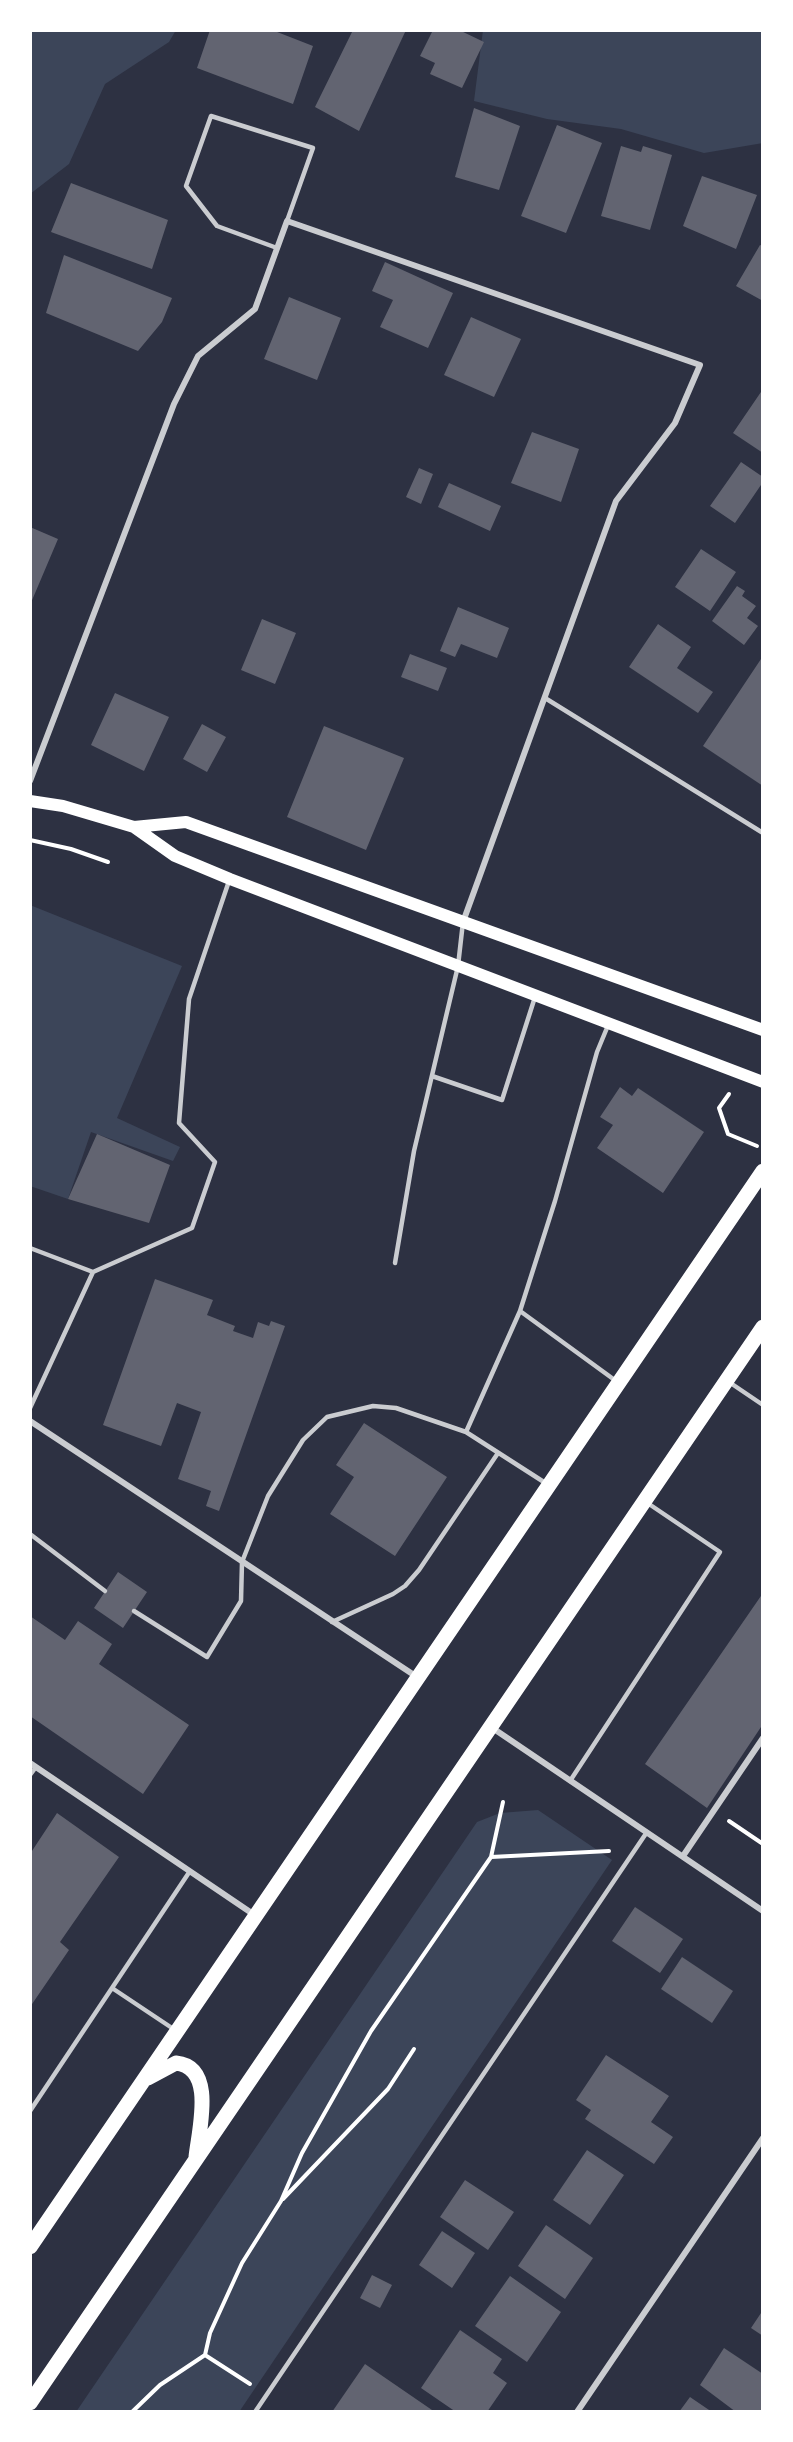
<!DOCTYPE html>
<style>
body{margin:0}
#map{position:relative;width:793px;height:2442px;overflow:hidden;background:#2d3142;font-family:Rubik,sans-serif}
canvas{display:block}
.frame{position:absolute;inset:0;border:32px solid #fff;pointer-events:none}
</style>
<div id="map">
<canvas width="793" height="2442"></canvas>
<div class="frame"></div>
</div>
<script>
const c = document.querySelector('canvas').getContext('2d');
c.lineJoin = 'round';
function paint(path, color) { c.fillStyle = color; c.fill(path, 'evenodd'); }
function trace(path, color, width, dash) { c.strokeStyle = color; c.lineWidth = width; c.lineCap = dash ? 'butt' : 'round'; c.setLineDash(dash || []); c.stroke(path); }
paint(new Path2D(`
 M 30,30 L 176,30 L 169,42 L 105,84 L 69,164 L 30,194 Z
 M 483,30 L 763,30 L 763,143 L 704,153 L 621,129 L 547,119 L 474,101 Z
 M 30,905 L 182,966 L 117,1118 L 180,1147 L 173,1161 L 91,1132 L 68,1199 L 30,1186 Z
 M 538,1810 L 612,1860 L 239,2412 L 76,2412 L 477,1822 L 500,1813 Z`), '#3c4559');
paint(new Path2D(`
 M 210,30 L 272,30 L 313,46 L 293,104 L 197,68 Z
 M 353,30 L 406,30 L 359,131 L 315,107 Z
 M 433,30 L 459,30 L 484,42 L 462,88 L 430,74 L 435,63 L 420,56 Z
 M 474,108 L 520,126 L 499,190 L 455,177 Z
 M 557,125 L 602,143 L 566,233 L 521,216 Z
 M 621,146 L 641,152 L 643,146 L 672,155 L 650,230 L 601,216 Z
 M 702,176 L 757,195 L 736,249 L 683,226 Z
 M 71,183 L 168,220 L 152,269 L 51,232 Z
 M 760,245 L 763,246 L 763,301 L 736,286 Z
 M 64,255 L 172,298 L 162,322 L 138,351 L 46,313 Z
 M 385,262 L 453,293 L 428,348 L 380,327 L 393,300 L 372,291 Z
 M 289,297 L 341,318 L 317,380 L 264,359 Z
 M 471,317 L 521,339 L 494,397 L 444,375 Z
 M 763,389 L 763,453 L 733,433 Z
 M 532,432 L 579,449 L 561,502 L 511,483 Z
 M 741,462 L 763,477 L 763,482 L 735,523 L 710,506 Z
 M 419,468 L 433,474 L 421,504 L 406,497 Z
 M 449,483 L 501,506 L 490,531 L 438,507 Z
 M 30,527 L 58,539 L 30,605 Z
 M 701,549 L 736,572 L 710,611 L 675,587 Z
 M 737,586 L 745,591 L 742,596 L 756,606 L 747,618 L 758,626 L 744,645 L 712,621 Z
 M 458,607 L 509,628 L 497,658 L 461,644 L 455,657 L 440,651 Z
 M 262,619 L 296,633 L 275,684 L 241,670 Z
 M 658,624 L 691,647 L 677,668 L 713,692 L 698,713 L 629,667 Z
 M 410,654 L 447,668 L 438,691 L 401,677 Z
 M 763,656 L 763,786 L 703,746 Z
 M 115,693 L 169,717 L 144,771 L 91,745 Z
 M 202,724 L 226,737 L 207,772 L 183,759 Z
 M 324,726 L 404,758 L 366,850 L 287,817 Z
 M 620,1087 L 632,1096 L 638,1088 L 704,1132 L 663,1193 L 597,1148 L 613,1125 L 600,1117 Z
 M 97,1134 L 170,1165 L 149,1223 L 68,1199 Z
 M 155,1279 L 213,1300 L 207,1315 L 235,1326 L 233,1331 L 253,1338 L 258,1322 L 269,1326 L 271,1321 L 285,1326 L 219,1511 L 206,1506 L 211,1491 L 178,1479 L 201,1412 L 177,1403 L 161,1446 L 103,1425 Z
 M 364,1423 L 447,1477 L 395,1556 L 330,1514 L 354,1477 L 336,1465 Z
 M 118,1572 L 147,1592 L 123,1628 L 94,1608 Z
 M 763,1593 L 763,1724 L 707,1808 L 645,1764 Z
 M 30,1616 L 65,1640 L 78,1621 L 112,1644 L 99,1664 L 189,1725 L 143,1794 L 30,1716 Z
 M 57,1813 L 119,1857 L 60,1942 L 69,1950 L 30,2007 L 30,1854 Z
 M 635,1907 L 683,1939 L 660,1973 L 612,1941 Z
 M 682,1957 L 733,1991 L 712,2023 L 661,1989 Z
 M 606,2055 L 669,2096 L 651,2122 L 673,2137 L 654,2164 L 585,2119 L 591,2110 L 576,2100 Z
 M 587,2150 L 624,2175 L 590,2225 L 553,2200 Z
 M 465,2180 L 514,2212 L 488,2250 L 440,2217 Z
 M 546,2225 L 593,2258 L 565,2299 L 518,2266 Z
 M 442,2231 L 475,2253 L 452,2288 L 419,2265 Z
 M 372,2275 L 392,2285 L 380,2308 L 360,2298 Z
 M 510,2276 L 561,2312 L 527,2362 L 475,2326 Z
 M 763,2310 L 763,2336 L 751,2328 Z
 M 460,2330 L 502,2359 L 493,2373 L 507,2383 L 487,2412 L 456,2412 L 421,2388 Z
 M 724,2348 L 763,2374 L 763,2412 L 736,2412 L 700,2385 Z
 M 365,2364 L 432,2410 L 431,2412 L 332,2412 Z
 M 690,2397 L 712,2412 L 679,2412 Z`), '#626471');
trace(new Path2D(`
 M 30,840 L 71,849 L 108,862
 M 729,1094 L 719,1108 L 728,1134 L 757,1146
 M 729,1821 L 763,1844
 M 491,1857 L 609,1851
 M 283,2199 L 388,2089 L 414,2049
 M 205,2355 L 250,2384
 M 132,2412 L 160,2385 L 205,2355 L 210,2333 L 242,2263 L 281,2201 L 302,2153 L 371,2031 L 491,1857 L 503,1802`), '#fff', 4);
trace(new Path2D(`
 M 277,248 L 217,226 L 186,186 L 211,116 L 313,148 L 287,221
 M 545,698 L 763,833
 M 609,1023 L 597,1052 L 555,1201 L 520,1311 L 616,1381
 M 432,1076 L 502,1100 L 535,997
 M 30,1248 L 93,1272 L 30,1408
 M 395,1263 L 414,1151 L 458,966 L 463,922
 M 93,1272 L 192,1228 L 215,1162 L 179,1123 L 189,999 L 229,881
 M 729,1382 L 763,1405
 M 466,1432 L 547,1484
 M 30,1534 L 105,1591
 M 134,1611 L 207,1657 L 241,1601 L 242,1562 L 268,1496 L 303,1440 L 327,1417 L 373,1406 L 396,1408 L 466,1432 L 520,1311
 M 332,1622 L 393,1594 L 405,1586 L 419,1570 L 498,1453
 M 30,1775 L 36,1767
 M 570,1781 L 720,1552 L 646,1502
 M 112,1988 L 175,2030
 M 30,2111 L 190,1871
 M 255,2412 L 647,1832`), '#caccd0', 4.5);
trace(new Path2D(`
 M 30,781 L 174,404 L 198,356 L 255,309 L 287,221 L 700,365 L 675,423 L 616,501 L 463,922
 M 30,1421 L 417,1677
 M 491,1727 L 763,1911
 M 30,1763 L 256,1916
 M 683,1856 L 763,1738
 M 577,2412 L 763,2138`), '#caccd0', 6);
trace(new Path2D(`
 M 30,801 L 63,806 L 134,827 L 175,856 L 230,879 L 763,1082
 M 134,827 L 186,822 L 763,1030`), '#fff', 12);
trace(new Path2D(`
 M 148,2078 L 176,2063 C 216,2067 199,2129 196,2157
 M 30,2247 L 763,1171
 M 30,2403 L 763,1327`), '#fff', 15);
</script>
